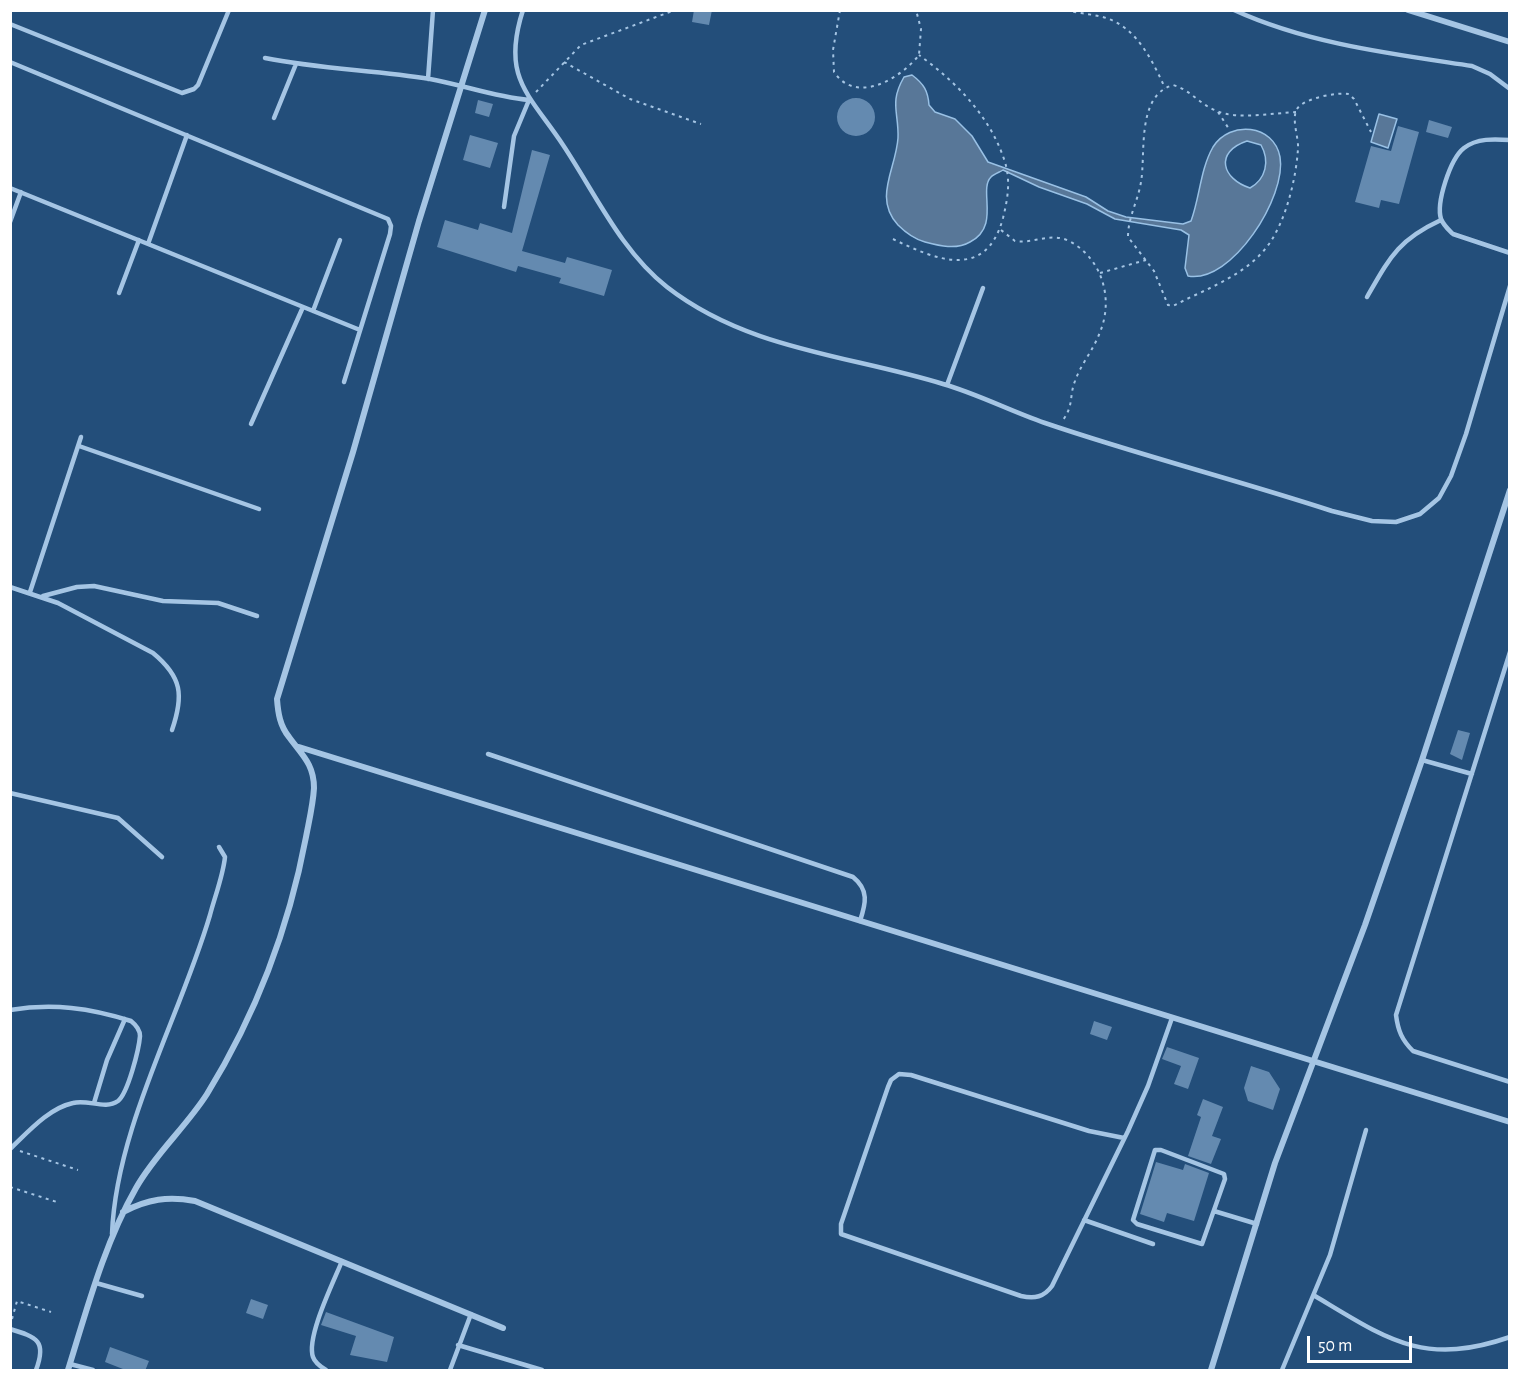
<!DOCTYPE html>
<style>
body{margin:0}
#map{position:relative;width:1520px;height:1381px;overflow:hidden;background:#234e7a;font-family:"Alegreya Sans",sans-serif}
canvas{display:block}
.frame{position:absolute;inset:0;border:12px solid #fff;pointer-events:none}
.scale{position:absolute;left:1307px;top:1336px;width:105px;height:27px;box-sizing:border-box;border:3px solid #fff;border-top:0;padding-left:8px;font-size:18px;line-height:21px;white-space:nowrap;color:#fff;-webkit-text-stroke:4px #234e7a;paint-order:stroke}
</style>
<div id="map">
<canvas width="1520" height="1381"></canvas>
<div class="frame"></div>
<div class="scale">50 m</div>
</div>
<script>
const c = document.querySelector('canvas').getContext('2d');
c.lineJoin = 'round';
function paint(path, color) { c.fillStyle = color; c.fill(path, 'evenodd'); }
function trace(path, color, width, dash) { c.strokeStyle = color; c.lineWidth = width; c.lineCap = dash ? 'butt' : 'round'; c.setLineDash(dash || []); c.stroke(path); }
const water = new Path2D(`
 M 912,75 C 924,84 928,91 929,105 L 935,112 L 955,119 L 972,136 L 988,162 L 1086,197 L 1108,211 L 1126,217 L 1183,224 L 1191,221 C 1200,197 1200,170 1213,147 C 1230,120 1274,124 1280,157 C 1287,196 1232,284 1188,276 L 1185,268 L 1189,235 L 1181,230 L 1115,219 L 1087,204 L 1039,187 L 1003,170 C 1000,172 994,174 991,177 C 978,190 1001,226 970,242 C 956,250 940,246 925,242 C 914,239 906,233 898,225 C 873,198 896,169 898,138 C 899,112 889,103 904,77 ZM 1247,141 L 1261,145 C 1270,161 1266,179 1250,188 C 1222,179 1214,152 1247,141 Z
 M 1379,114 L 1397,119 L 1388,148 L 1371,142 Z`);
paint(water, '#587798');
trace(water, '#99c1e5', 1.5);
paint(new Path2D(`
 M 694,10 L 712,10 L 709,25 L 692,22 Z
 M837 117a19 19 0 1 1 38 0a19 19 0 1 1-38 0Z
 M 478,100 L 493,104 L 489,117 L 475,113 Z
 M 1429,120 L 1452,127 L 1448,138 L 1426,132 Z
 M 1398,126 L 1419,132 L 1399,204 L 1381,200 L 1379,208 L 1355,202 L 1371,146 L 1391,151 Z
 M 470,135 L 498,143 L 490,168 L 463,160 Z
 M 532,150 L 550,155 L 522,251 L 565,263 L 567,257 L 612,270 L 604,296 L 559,283 L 561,278 L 518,266 L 516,272 L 437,247 L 445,220 L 478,230 L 480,223 L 512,233 Z
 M 1458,730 L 1470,733 L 1462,760 L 1450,754 Z
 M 1094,1021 L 1112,1027 L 1107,1040 L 1090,1034 Z
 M 1167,1047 L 1199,1058 L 1188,1089 L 1174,1084 L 1181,1066 L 1162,1059 Z
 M 1251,1066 L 1269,1072 L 1280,1089 L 1273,1110 L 1248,1101 L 1244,1088 Z
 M 1203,1099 L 1223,1107 L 1212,1136 L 1221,1139 L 1211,1164 L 1188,1156 L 1201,1117 L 1197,1115 Z
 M 1156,1162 L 1183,1170 L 1185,1164 L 1209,1173 L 1194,1221 L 1167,1213 L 1164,1222 L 1140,1214 Z
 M 251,1299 L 268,1305 L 263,1319 L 246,1313 Z
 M 326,1312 L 394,1337 L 387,1362 L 350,1355 L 356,1336 L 321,1325 Z
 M 110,1347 L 149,1361 L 145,1371 L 128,1371 L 105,1362 Z`), '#648ab0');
trace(new Path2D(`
 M 840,10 L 833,50 L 834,72 C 856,105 900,79 919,55 L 921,29 L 916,10
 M 1066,10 C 1080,14 1096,14 1109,19 C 1138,30 1153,62 1165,88
 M 564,62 L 630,99 L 701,124
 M 536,92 L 581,45 L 675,10
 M 1218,112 L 1229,129
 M 1296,112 C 1274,113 1236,120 1217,111 C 1200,105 1191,90 1173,85 C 1136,96 1146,153 1141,182 C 1138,201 1128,217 1128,237 L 1154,271 L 1168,305 L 1173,306 C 1207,288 1249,275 1271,241 C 1287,216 1296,178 1298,149 C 1299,138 1291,119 1297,109 C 1304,98 1337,92 1349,94 L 1354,99 L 1371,132
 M 1001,230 L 1015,241 C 1033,244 1051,232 1069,241 C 1102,258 1114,299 1100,332 C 1094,349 1081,364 1075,381 C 1069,396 1074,405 1063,420
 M 893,239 C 936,260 986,281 1003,218 C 1008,198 1011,179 1004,159 C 989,115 956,82 919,55
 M 1100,273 L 1146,260
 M 10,959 L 12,954
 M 20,1151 L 78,1170
 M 10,1187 L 60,1203
 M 12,1319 L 17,1301 L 51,1312`), '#a5c5e4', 2, [3, 4.5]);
trace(new Path2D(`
 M 523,10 C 501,78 529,94 563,145 C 595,193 621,251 667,287 C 748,350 849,355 943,384 C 978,394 1010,411 1045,423 C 1139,455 1237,480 1332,511 L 1372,521 L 1396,522 L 1420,514 L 1439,498 L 1451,476 L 1466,434 L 1510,286
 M 1234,10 C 1308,44 1393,54 1472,66 L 1490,74 L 1510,89
 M 10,24 L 182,93 L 194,89 L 198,85 L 229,10
 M 265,58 C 319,69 375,70 430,79 C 463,85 495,97 529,100 L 514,136 L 504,207
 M 10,62 L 388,219 L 391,226 L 390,234 L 344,382
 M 428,79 L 433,10
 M 274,118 L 296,64
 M 1510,140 C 1494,139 1477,138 1464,148 C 1450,159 1436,203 1441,219 C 1444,226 1448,229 1453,234 L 1510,253
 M 10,188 L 360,330
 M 10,222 L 21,192
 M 148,244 L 187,135
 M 119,293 L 139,240
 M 1367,297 C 1390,257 1398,240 1441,220
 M 313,311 L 340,240
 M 947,385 L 983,288
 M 251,424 L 303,307
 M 79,446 L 259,509
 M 10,587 L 58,603 L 153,653 C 182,677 184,695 172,730
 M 30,592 L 81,437
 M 43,596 L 77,587 L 94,586 L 163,601 L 218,603 L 257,616
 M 1510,652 L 1396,1015 C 1398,1031 1402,1040 1413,1051 L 1510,1082
 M 488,754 L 853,877 C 869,890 866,903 860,921
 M 1422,760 L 1472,774
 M 10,793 L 118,818 L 162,857
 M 10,1010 C 53,1003 90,1008 131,1021 C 136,1025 140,1029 140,1036 C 139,1049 128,1093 118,1101 C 105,1110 88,1099 73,1103 C 49,1108 28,1132 10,1149
 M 94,1103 L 107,1060 L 125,1019
 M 1124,1138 L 1089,1131 L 911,1075 L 899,1074 L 891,1080 L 888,1087 L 841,1224 L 841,1234 L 1021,1296 C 1035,1299 1044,1297 1052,1286 L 1128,1131 L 1148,1086 L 1172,1018
 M 1155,1150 L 1161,1150 L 1224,1174 L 1225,1179 L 1202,1244 L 1137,1224 L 1133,1220 Z
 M 1214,1211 L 1257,1224
 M 1084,1220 L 1153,1244
 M 112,1234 C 116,1128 180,1017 210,915 C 215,896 223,876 225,857 L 219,847
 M 96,1283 L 142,1296
 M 1315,1296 C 1387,1339 1423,1367 1510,1337
 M 10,1329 C 37,1337 47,1341 36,1370
 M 458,1345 L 542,1370
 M 70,1364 L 93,1370
 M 326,1370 C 321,1367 315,1363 313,1357 C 306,1337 334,1281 342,1261
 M 450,1370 L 471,1314
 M 1282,1370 L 1330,1255 L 1366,1130`), '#a5c5e4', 4.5);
trace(new Path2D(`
 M 1408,10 L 1510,42
 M 299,747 L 1510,1122
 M 123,1212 C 148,1199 168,1196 195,1201 L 503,1328
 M 68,1370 C 87,1309 104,1244 136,1188 C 155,1154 186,1127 207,1094 C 255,1016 289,927 306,837 C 309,821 313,805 314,788 C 314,764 302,755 289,737 C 280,726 278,713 277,699 L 353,452 L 419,221 L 485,10
 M 1211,1370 L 1275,1163 L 1365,925 L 1422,760 L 1510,490`), '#a5c5e4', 6);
</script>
